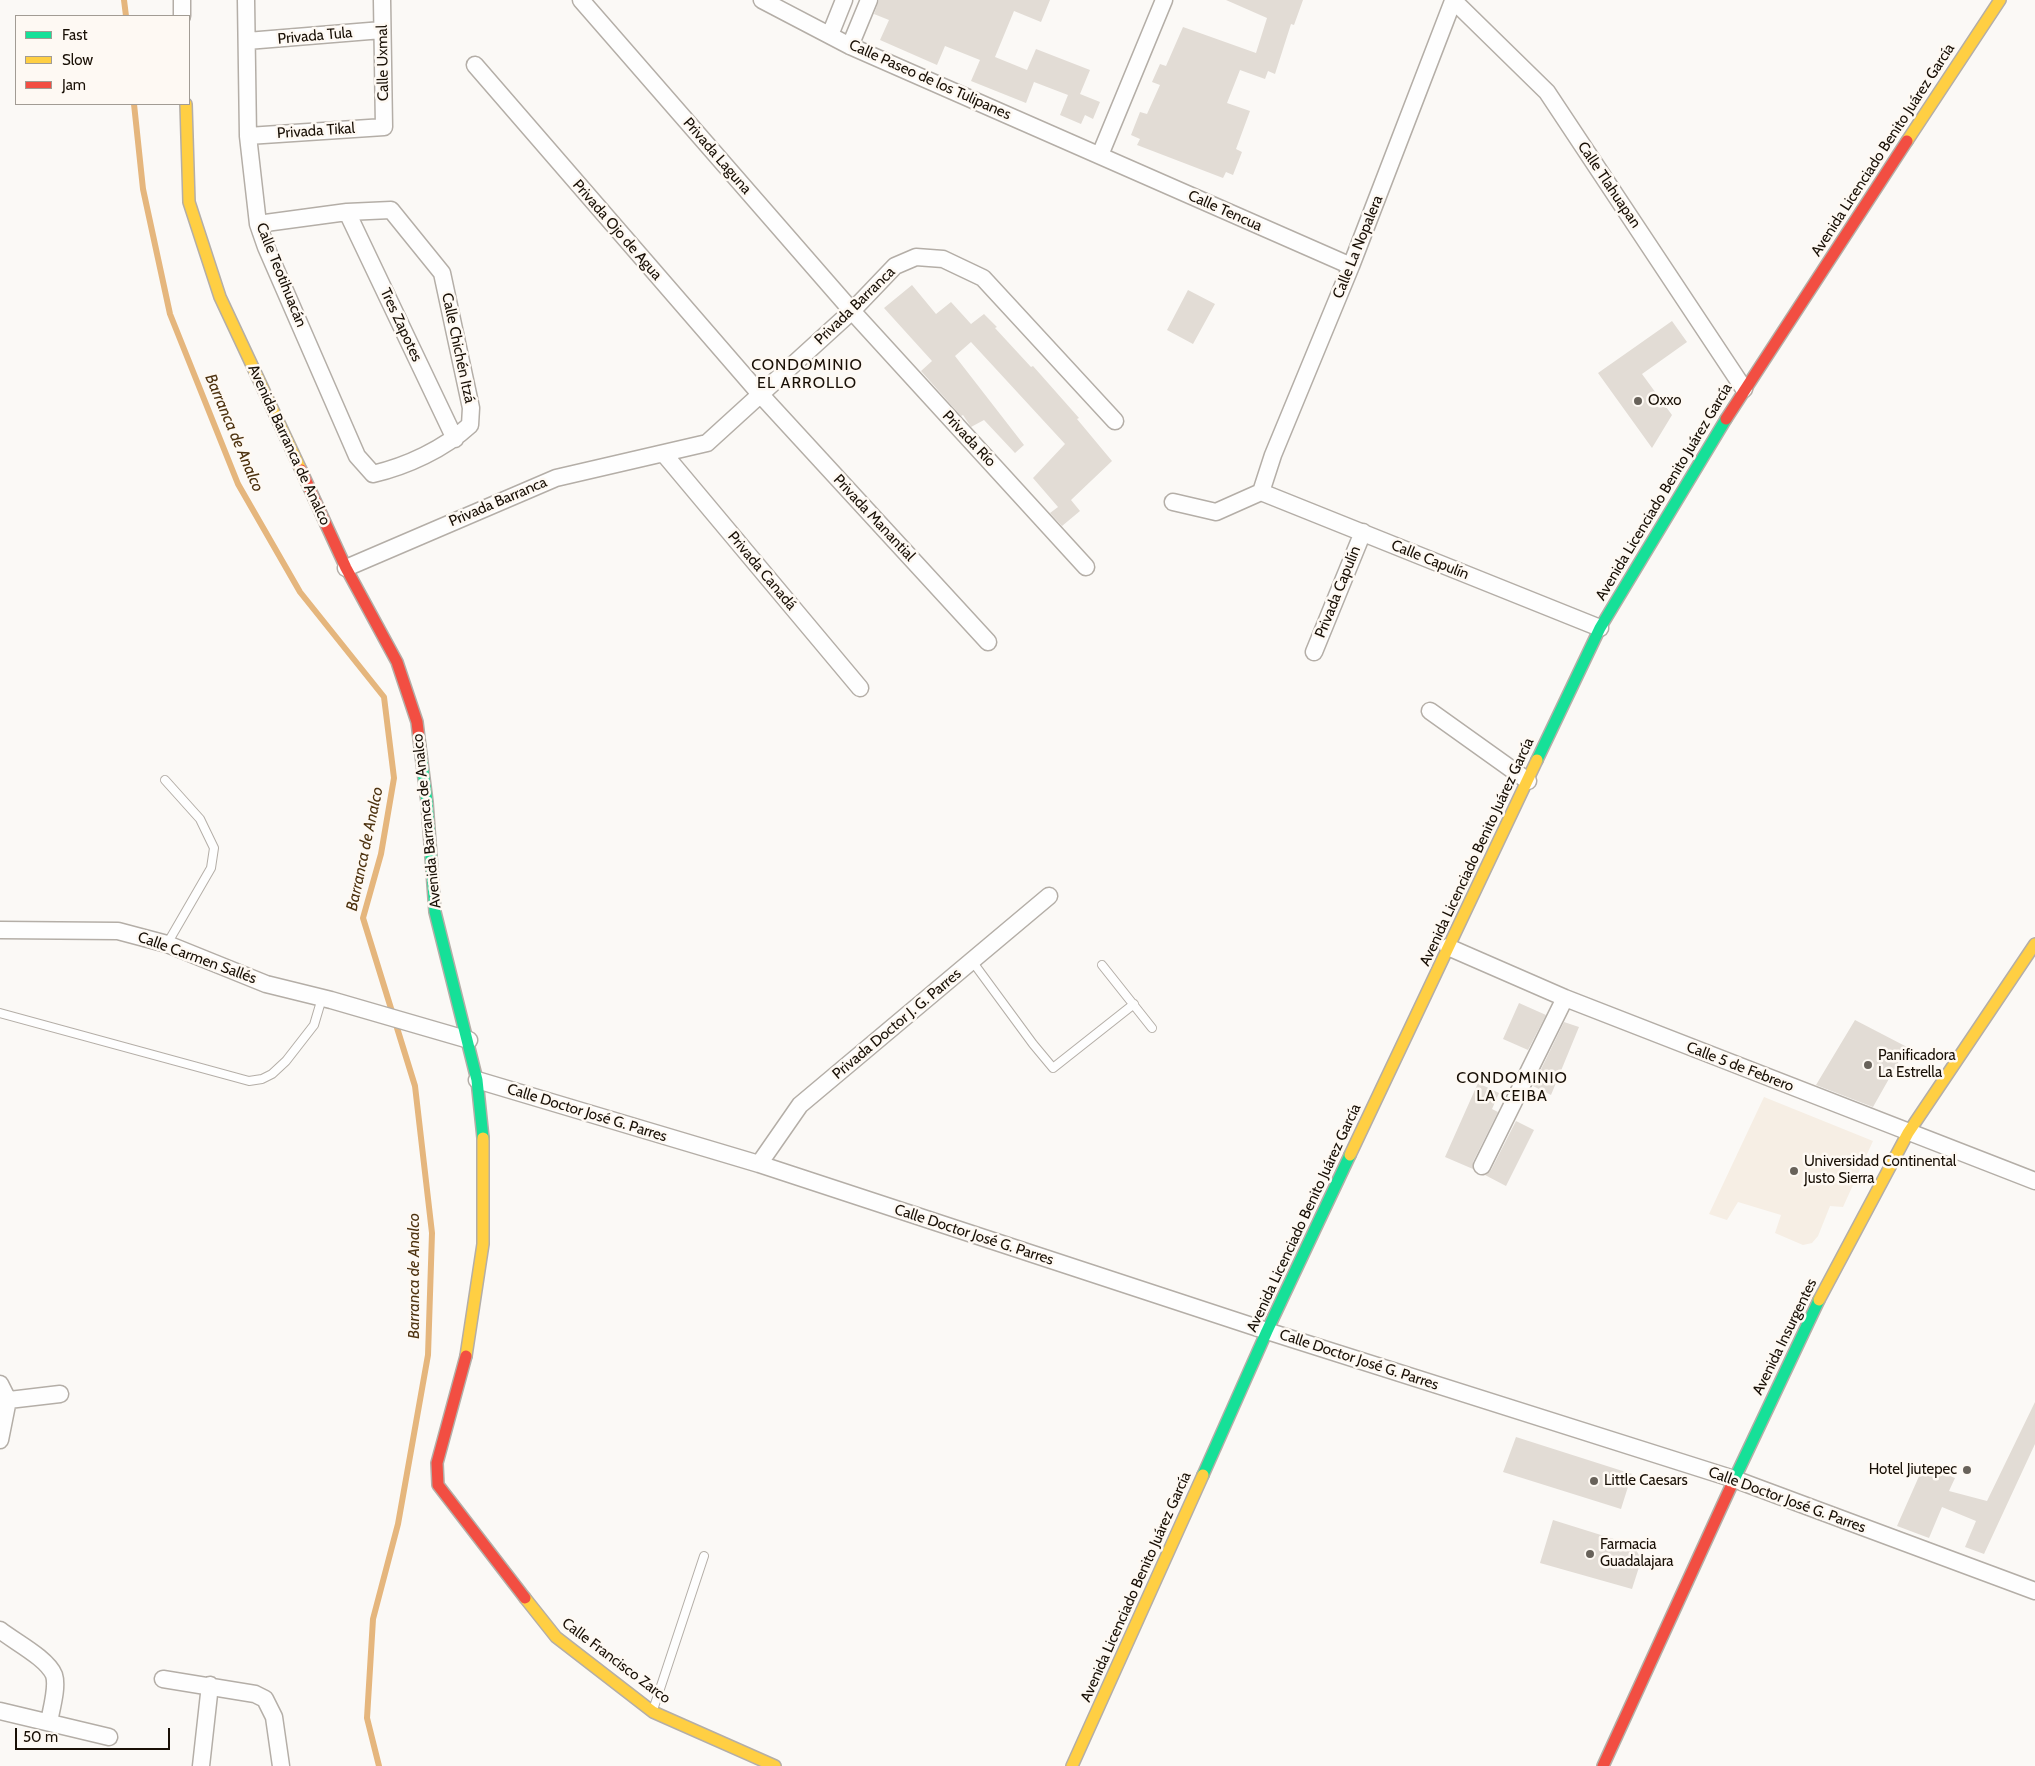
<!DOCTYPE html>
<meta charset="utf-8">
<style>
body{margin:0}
#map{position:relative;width:2035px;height:1766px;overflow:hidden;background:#fbf9f6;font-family:Cabin,sans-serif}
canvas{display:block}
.legend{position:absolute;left:15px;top:15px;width:175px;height:90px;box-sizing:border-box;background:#fef9f3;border:1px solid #a29c94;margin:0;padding:6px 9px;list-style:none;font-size:15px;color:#191006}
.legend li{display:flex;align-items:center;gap:10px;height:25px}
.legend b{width:25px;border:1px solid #a29c94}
.scale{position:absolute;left:15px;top:1728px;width:155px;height:22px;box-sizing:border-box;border:2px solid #191006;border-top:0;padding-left:6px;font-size:15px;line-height:18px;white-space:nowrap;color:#191006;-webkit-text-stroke:4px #fef9f3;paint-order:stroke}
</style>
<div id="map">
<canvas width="2035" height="1766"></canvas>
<ul class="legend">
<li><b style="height:6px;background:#16e098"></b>Fast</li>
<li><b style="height:6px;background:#ffcf43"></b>Slow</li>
<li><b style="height:6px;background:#f24e42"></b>Jam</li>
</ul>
<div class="scale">50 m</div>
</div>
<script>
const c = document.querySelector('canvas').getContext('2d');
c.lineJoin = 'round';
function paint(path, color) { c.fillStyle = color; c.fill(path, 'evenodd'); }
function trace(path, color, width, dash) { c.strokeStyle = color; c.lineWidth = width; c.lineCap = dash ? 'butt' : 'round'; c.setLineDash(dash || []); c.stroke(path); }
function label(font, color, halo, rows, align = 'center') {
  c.font = font + ' Cabin,sans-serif'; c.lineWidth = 5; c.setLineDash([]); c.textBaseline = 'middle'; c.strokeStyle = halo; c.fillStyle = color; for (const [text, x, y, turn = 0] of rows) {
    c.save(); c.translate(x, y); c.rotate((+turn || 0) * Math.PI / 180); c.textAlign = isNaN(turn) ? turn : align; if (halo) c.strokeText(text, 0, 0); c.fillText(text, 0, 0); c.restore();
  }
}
paint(new Path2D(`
 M 1764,1097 L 1873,1141 L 1843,1207 L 1830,1206 L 1818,1236 L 1812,1243 L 1803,1245 L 1775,1233 L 1781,1215 L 1738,1202 L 1727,1220 L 1709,1214 Z`), '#f6eee4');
trace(new Path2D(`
 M 124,0 L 126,16
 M 134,104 L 143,189 L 170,314 L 238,484 L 300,592 L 384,697 L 394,778 L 381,854 L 363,918 L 415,1086 L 432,1233 L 428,1355 L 398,1524 L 373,1619 L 367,1718 L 379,1766`), '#e5b67d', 6);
paint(new Path2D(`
 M 879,0 L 1050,0 L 1041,22 L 1014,11 L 995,57 L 1027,70 L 1036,49 L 1090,70 L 1080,94 L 1100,102 L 1093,119 L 1085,115 L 1081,124 L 1060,115 L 1068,95 L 1034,82 L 1026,103 L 971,81 L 980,60 L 945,46 L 937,65 L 880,40 L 889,20 L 874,14 Z
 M 1226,0 L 1303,0 L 1294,25 L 1291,24 L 1275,74 L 1268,71 L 1265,79 L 1240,70 L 1227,103 L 1250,111 L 1236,149 L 1242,152 L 1233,175 L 1226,172 L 1223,178 L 1137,145 L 1140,139 L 1131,135 L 1140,112 L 1147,114 L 1160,85 L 1152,82 L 1160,64 L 1166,66 L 1183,27 L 1256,53 L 1267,18 Z
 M 912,285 L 936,314 L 951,302 L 971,324 L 984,314 L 997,327 L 995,328 L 1031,367 L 1033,366 L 1079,418 L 1077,419 L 1112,461 L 1071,500 L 1080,511 L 1062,526 L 1050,513 L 1058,507 L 1033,478 L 1065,444 L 971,342 L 955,356 L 1024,445 L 1015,453 L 984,420 L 971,427 L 963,415 L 961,416 L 921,371 L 932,361 L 884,308 Z
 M 1188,290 L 1215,304 L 1193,344 L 1167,330 Z
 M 1672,321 L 1687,342 L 1642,374 L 1672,415 L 1652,448 L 1598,373 Z
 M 1519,1003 L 1546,1015 L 1528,1050 L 1503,1039 Z
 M 1855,1020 L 1907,1047 L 1873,1107 L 1816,1085 Z
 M 1564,1022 L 1579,1027 L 1551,1095 L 1533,1086 Z
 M 1478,1083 L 1499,1093 L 1492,1109 L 1498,1112 L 1473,1162 L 1473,1169 L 1445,1157 Z
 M 1516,1121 L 1534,1130 L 1506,1186 L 1485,1175 L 1491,1170 Z
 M 2035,1402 L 2035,1444 L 1984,1554 L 1965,1547 L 1976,1521 L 1942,1507 L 1929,1538 L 1897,1526 L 1924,1465 L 1955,1478 L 1949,1491 L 1987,1501 Z
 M 1516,1437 L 1632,1474 L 1621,1509 L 1503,1472 Z
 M 1553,1520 L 1633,1545 L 1639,1555 L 1640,1564 L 1632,1589 L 1540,1563 Z`), '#e2dcd5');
const lane = new Path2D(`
 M 165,780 L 200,819 L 214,848 L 211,868 L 167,944
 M 972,961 L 1033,1044 L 1053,1068 L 1134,1004
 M 1102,965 L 1152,1028
 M 0,1013 L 249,1081 L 262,1079 L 272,1074 L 286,1061 L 314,1025 L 322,998
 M 653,1710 L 704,1556`);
const street = new Path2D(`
 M 182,0 L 182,16
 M 246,0 L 248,136 L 258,224 L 266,247 L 357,456 L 373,474 C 407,466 444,449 470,425 L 471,408 L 442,273 L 391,210 L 347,212 L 258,224
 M 581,0 L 852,311 L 1086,567
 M 762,0 L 850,46 L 1351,266
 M 1453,0 L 1547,92 L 1744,389
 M 830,35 L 844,0
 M 247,41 L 382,30
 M 850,46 L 869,0
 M 475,65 L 760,394 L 988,642
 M 248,136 L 384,127 L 382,0
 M 1100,155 L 1164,0
 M 347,212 L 455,439
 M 664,454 L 860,688
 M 1261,492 L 1273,455 L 1351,266 L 1453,1
 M 1261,492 L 1600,628
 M 1173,502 L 1216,512 L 1261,492
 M 346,568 L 556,478 L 707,443 L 852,311 L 895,266 L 916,257 L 943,259 L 983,278 L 1115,421
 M 1314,652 L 1363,532
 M 1430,711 L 1528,781
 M 0,930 L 118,931 L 167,944 L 266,984 L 331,1000 L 469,1040
 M 1448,947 L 1565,998 L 2035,1181
 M 477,1080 L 759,1164 L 1267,1331 L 1734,1479 L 2035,1591
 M 759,1164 L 800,1105 L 1049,896
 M 1482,1166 L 1565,998
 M 0,1384 L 8,1400 L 0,1440
 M 0,1401 L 60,1394
 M 0,1630 C 15,1642 47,1658 54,1675 C 58,1687 51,1710 49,1722
 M 163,1679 L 255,1694 L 265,1699 L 274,1717 L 281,1766
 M 0,1711 L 109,1737
 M 201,1766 L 210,1685`);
const fast = new Path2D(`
 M 420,747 L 427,802 L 435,912 L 477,1080 L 483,1138
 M 1537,760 L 1600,628 L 1726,419
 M 1203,1475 L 1267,1331 L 1350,1155
 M 1733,1482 L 1819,1300`);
const slow = new Path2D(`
 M 186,104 L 189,202 L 220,297 L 301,470
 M 1907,141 L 2000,0
 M 1350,1155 L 1537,760
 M 1819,1300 L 1908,1133 L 2035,944
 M 466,1356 L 483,1244 L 483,1138
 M 525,1598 L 556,1637 L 653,1712 L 775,1766
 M 1072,1766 L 1203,1475`);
const jam = new Path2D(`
 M 1726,419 L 1907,141
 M 301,470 L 346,568 L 397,662 L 417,722 L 420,747
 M 466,1356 L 437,1463 L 438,1485 L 525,1598
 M 1603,1766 L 1733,1482`);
trace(lane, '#b4aea7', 10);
trace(street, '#b4aea7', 19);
trace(fast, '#b4aea7', 14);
trace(slow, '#b4aea7', 14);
trace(jam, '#b4aea7', 14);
trace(lane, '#fefefe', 8);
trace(street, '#fefefe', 16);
trace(fast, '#16e098', 11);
trace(slow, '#ffcf43', 11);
trace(jam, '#f24e42', 11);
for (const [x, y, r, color] of [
 [1638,401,5,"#68625a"],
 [1868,1065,5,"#68625a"],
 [1794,1171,5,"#68625a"],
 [1967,1470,5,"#68625a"],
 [1594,1481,5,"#68625a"],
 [1590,1554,5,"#68625a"]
]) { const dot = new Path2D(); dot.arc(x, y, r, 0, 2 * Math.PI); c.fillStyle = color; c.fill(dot); trace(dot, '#fef9f3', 2); }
label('15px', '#191006', '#fef9f3', [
 ["Privada Tula",315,36,-5],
 ["Calle Uxmal",383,63,-91],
 ["Calle Paseo de los Tulipanes",930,80,24],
 ["Privada Tikal",316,131,-4],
 ["Avenida Licenciado Benito Juárez García",1883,150,-57],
 ["Privada Laguna",717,156,49],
 ["Calle Tlahuapan",1609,185,56],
 ["Calle Tencua",1225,211,24],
 ["Privada Ojo de Agua",617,230,49],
 ["Calle La Nopalera",1358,247,-68],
 ["Calle Teotihuacán",281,275,68],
 ["Privada Barranca",855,306,-44],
 ["Tres Zapotes",401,325,65],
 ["Calle Chichén Itzá",458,348,78],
 ["Privada Río",969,439,47],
 ["Avenida Barranca de Analco",289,445,65],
 ["Avenida Licenciado Benito Juárez García",1664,492,-59],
 ["Privada Barranca",498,502,-23],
 ["Privada Manantial",874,518,47],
 ["Calle Capulín",1430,560,22],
 ["Privada Canadá",762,571,50],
 ["Privada Capulín",1338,592,-68],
 ["Avenida Barranca de Analco",427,821,-96],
 ["Avenida Licenciado Benito Juárez García",1477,852,-65],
 ["Calle Carmen Sallés",197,958,20],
 ["Privada Doctor J. G. Parres",897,1024,-40],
 ["Calle 5 de Febrero",1740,1067,21],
 ["Calle Doctor José G. Parres",587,1113,17],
 ["Avenida Licenciado Benito Juárez García",1304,1218,-65],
 ["Calle Doctor José G. Parres",974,1235,18],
 ["Avenida Insurgentes",1785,1337,-64],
 ["Calle Doctor José G. Parres",1359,1360,18],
 ["Calle Doctor José G. Parres",1787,1500,20],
 ["Avenida Licenciado Benito Juárez García",1136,1587,-66],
 ["Calle Francisco Zarco",616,1661,37]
]);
label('15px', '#191006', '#fef9f3', [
 ["Oxxo",1648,401],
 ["Panificadora",1878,1056],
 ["La Estrella",1878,1073],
 ["Universidad Continental",1804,1162],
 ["Justo Sierra",1804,1179],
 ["Hotel Jiutepec",1957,1470,"right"],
 ["Little Caesars",1604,1481],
 ["Farmacia",1600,1545],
 ["Guadalajara",1600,1562]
], 'left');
c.letterSpacing = '1px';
label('16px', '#191006', '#fef9f3', [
 ["CONDOMINIO",807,365],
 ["EL ARROLLO",807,383],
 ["CONDOMINIO",1512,1078],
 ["LA CEIBA",1512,1096]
]);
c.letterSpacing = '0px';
label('italic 16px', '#4e3310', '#fef9f3', [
 ["Barranca de Analco",234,433,67],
 ["Barranca de Analco",365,849,-78],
 ["Barranca de Analco",414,1276,-90]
]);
</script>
